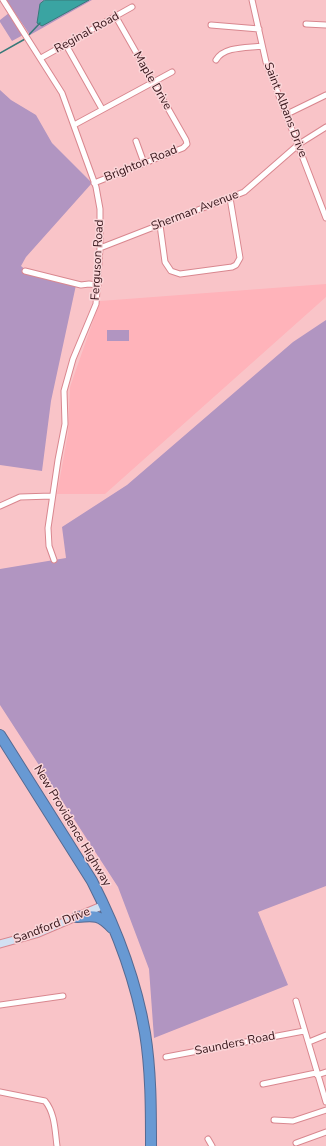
<!DOCTYPE html>
<style>
body{margin:0}
canvas{display:block;background:#f9c4c8}
</style>
<canvas width="326" height="1146"></canvas>
<script>
const c = document.querySelector('canvas').getContext('2d');
c.lineJoin = 'round';
function paint(path, color) { c.fillStyle = color; c.fill(path, 'evenodd'); }
function trace(path, color, width, dash) { c.strokeStyle = color; c.lineWidth = width; c.lineCap = dash ? 'butt' : 'round'; c.setLineDash(dash || []); c.stroke(path); }
function label(font, color, halo, rows, align = 'center') {
  c.font = font + ' "Nunito Sans",sans-serif'; c.lineWidth = 3; c.setLineDash([]); c.textBaseline = 'middle'; c.strokeStyle = halo; c.fillStyle = color; for (const [text, x, y, turn = 0] of rows) {
    c.save(); c.translate(x, y); c.rotate((+turn || 0) * Math.PI / 180); c.textAlign = isNaN(turn) ? turn : align; if (halo) c.strokeText(text, 0, 0); c.fillText(text, 0, 0); c.restore();
  }
}
paint(new Path2D(`
 M 326,284 L 326,297 L 105,494 L 57,494 L 68,433 L 70,387 L 100,301 Z`), '#ffb3ba');
paint(new Path2D(`
 M 6,0 L 92,0 L 30,35 Z
 M 9,13 L 23,35 L 12,41 L 0,22 L 0,20 Z
 M 0,90 L 11,100 L 36,115 L 52,143 L 92,183 L 26,257 L 21,266 L 28,272 L 76,285 L 51,401 L 42,471 L 0,465 Z
 M 326,320 L 326,886 L 258,912 L 288,985 L 154,1038 L 149,969 L 118,887 L 0,705 L 0,569 L 66,558 L 62,527 L 127,485 L 293,342 Z
 M 107,330 L 129,330 L 129,341 L 107,341 Z`), '#b195c1');
const water = new Path2D(`
 M 45,0 L 89,0 L 42,26 L 37,23 L 40,4 Z`);
paint(water, '#3aa4a2');
trace(water, '#387979', 1);
trace(new Path2D(`
 M 0,53 L 25,39 L 40,23`), '#387979', 1.5);
const street = new Path2D(`
 M 3,0 L 62,93 L 96,187 L 100,209 L 100,248 L 96,304 L 73,359 L 64,391 L 65,424 L 58,460 L 48,528 L 49,546 L 54,560
 M 252,0 L 266,62 L 326,218
 M 306,24 L 326,25
 M 211,25 L 259,29
 M 66,45 L 102,109
 M 41,58 L 132,7
 M 216,60 C 224,46 248,48 262,46
 M 287,114 L 326,95
 M 74,125 L 172,72
 M 136,141 L 144,163
 M 94,183 L 183,148 L 187,144 L 186,140 L 116,17
 M 160,225 L 165,262 L 171,271 L 180,274 L 232,267 L 236,265 L 240,258 L 230,198
 M 100,248 L 244,192 L 299,144 L 326,127
 M 25,271 L 81,285 L 89,284 L 98,285
 M 0,506 L 20,497 L 52,496
 M 296,1001 L 326,1102
 M 0,1005 L 63,996
 M 309,1042 L 326,1035
 M 166,1057 L 304,1031
 M 317,1075 L 326,1072
 M 263,1084 L 316,1073
 M 0,1092 L 45,1101 C 55,1113 55,1131 57,1146
 M 274,1120 L 293,1121 L 326,1110
 M 208,1139 L 212,1146
 M 296,1143 L 326,1132`);
const secondary = new Path2D(`
 M 0,944 L 36,934 L 104,905`);
const highway = new Path2D(`
 M 0,735 L 92,881 C 116,928 136,980 145,1033 C 151,1070 151,1108 151,1146
 M 77,917 C 95,915 100,915 112,928`);
trace(street, '#d9878f', 7);
trace(secondary, '#d9878f', 9);
trace(highway, '#566a92', 12);
trace(street, '#fff', 5);
trace(secondary, '#d2e0f2', 7);
trace(highway, '#6899d3', 10);
label('12px', '#341419', '#fbd6d9', [
 ["Reginal Road",87,33,-29],
 ["Maple Drive",152,81,60],
 ["Saint Albans Drive",285,110,69],
 ["Brighton Road",141,164,-22],
 ["Sherman Avenue",195,211,-21],
 ["Ferguson Road",98,260,-87],
 ["New Providence Highway",72,826,59],
 ["Sandford Drive",52,926,-21],
 ["Saunders Road",235,1044,-11]
]);
</script>
